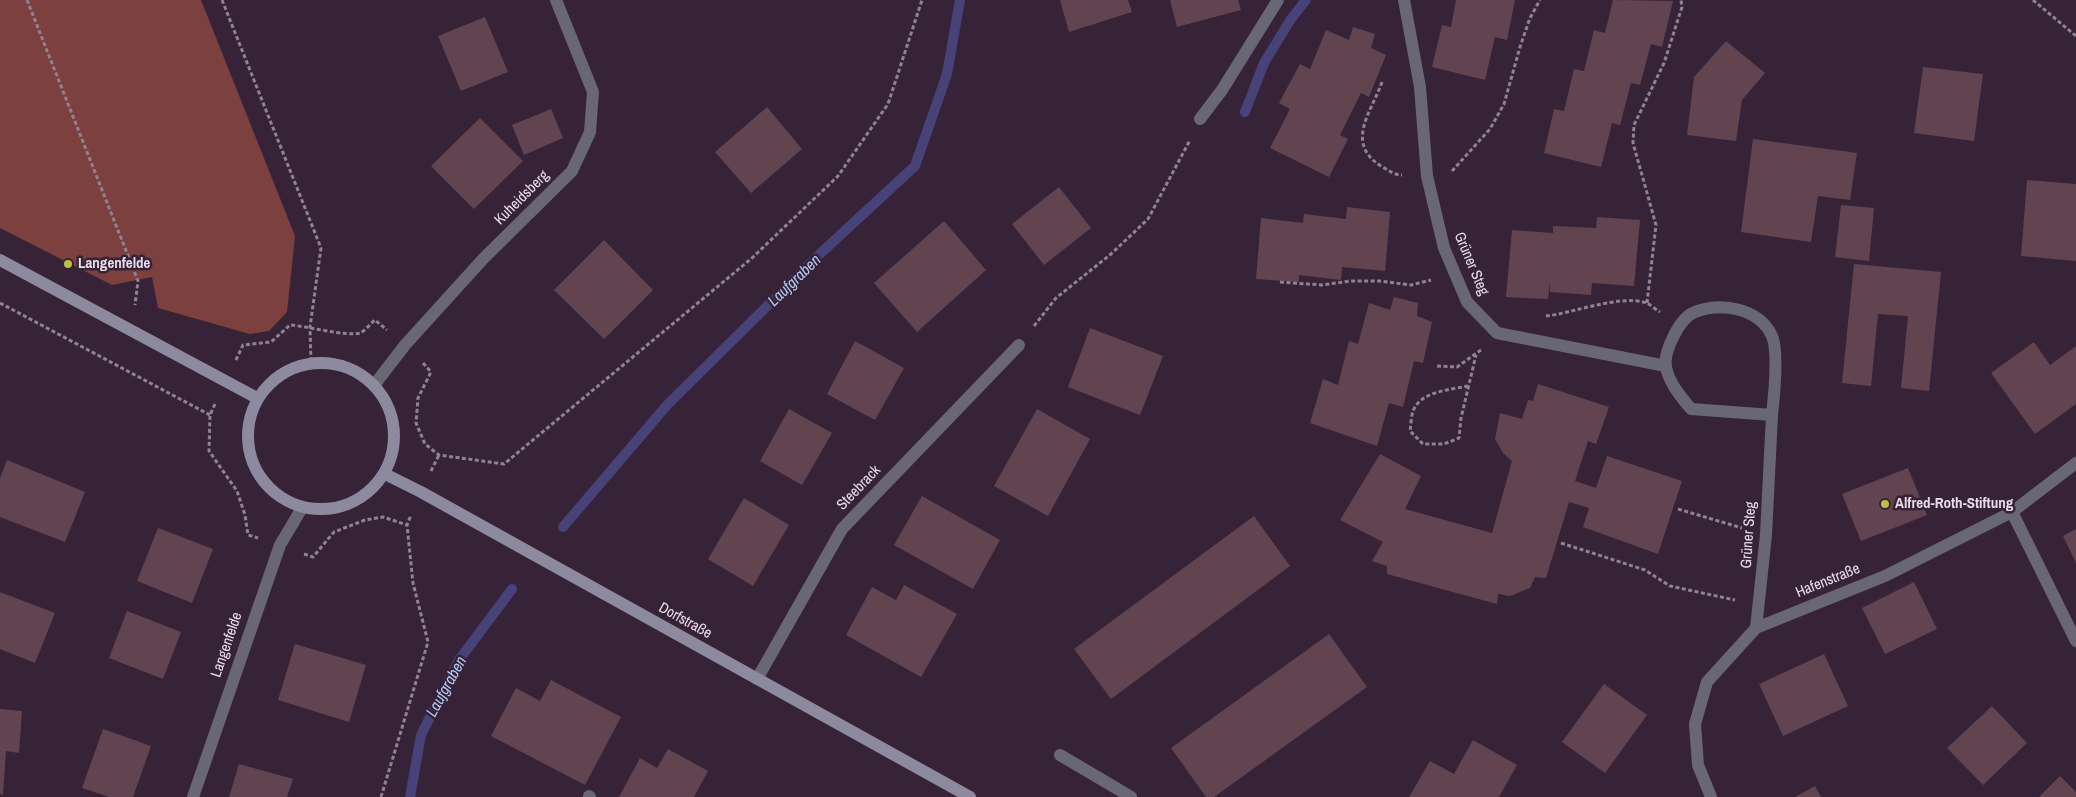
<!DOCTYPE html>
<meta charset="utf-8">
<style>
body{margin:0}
canvas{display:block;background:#362338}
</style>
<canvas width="2076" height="797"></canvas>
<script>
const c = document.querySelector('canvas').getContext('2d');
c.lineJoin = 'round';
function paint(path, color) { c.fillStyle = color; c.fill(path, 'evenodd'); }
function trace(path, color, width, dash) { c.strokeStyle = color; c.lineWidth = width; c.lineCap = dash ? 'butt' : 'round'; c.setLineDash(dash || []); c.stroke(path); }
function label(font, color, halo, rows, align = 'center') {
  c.font = font + ' "Archivo Narrow",sans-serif'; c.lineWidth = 5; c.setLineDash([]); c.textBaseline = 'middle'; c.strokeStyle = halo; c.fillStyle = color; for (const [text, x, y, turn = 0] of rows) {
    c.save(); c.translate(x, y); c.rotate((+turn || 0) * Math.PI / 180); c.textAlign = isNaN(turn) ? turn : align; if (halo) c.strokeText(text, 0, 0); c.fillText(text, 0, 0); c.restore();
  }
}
paint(new Path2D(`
 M 0,0 L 201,0 L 295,236 L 287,312 L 269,331 L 250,334 L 158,308 L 152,277 L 112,285 L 0,228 Z`), '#7c403f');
trace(new Path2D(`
 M 1245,112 L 1264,63 L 1291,19 L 1306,0
 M 563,527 L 668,404 L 823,251 L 915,166 L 947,74 L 960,0
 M 410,797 L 421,735 L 459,660 L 512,589`), '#474278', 10);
paint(new Path2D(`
 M 1060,0 L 1128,0 L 1132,12 L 1069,32 Z
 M 1170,0 L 1238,0 L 1241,10 L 1177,27 Z
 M 1456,0 L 1515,0 L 1507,40 L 1495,37 L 1485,80 L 1432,67 L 1442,25 L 1451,27 Z
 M 1613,0 L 1673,1 L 1662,47 L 1651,44 L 1640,85 L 1631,83 L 1620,125 L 1612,123 L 1601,167 L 1544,153 L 1554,109 L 1564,111 L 1574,69 L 1584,71 L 1594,30 L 1605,33 Z
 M 485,17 L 508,72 L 461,91 L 438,36 Z
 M 1353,27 L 1375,34 L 1371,48 L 1386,55 L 1369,97 L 1361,93 L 1340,135 L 1348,139 L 1329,177 L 1270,148 L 1290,109 L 1279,103 L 1300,64 L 1310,69 L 1326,30 L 1349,40 Z
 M 1726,41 L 1765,73 L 1742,100 L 1736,141 L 1687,135 L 1694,77 Z
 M 1923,67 L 1983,74 L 1974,141 L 1914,133 Z
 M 767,107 L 802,149 L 751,193 L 715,152 Z
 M 551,109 L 563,138 L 524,155 L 512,125 Z
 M 480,118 L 523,161 L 474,209 L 431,166 Z
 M 1753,139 L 1857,153 L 1850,200 L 1818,196 L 1811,242 L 1741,232 Z
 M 2027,180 L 2076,184 L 2076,261 L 2021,256 Z
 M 1059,187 L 1091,228 L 1044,265 L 1012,224 Z
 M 1841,205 L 1874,208 L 1869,261 L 1835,257 Z
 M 1347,207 L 1390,212 L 1385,271 L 1342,267 L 1341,280 L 1299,275 L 1299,282 L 1256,279 L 1261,218 L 1303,223 L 1304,214 L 1346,219 Z
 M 1597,217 L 1640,220 L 1634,286 L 1592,283 L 1591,295 L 1550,292 L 1550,281 L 1548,299 L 1506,297 L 1512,230 L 1553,233 L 1553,226 L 1596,228 Z
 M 944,221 L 986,270 L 917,332 L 874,283 Z
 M 604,240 L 653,290 L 604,339 L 554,290 Z
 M 1854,264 L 1941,272 L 1929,391 L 1901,388 L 1908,316 L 1878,314 L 1871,386 L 1842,383 Z
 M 1394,297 L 1418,303 L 1417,316 L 1432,322 L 1423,363 L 1414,361 L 1403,407 L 1389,403 L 1377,446 L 1310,423 L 1323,379 L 1338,385 L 1349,341 L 1358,344 L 1369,303 L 1390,310 Z
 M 1090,328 L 1163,356 L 1140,415 L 1068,387 Z
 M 855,341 L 904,368 L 875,420 L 827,394 Z
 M 2034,342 L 2050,365 L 2076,346 L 2076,404 L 2035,434 L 1991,373 Z
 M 1538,384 L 1609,407 L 1596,444 L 1588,441 L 1575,481 L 1596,488 L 1607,456 L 1682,481 L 1658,554 L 1583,527 L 1589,508 L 1569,502 L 1546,578 L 1535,577 L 1530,588 L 1510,596 L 1498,594 L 1497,604 L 1387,574 L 1387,566 L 1372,561 L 1383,542 L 1340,520 L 1380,454 L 1421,476 L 1405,509 L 1492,533 L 1512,461 L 1503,453 L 1495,439 L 1500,413 L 1522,419 L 1528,400 L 1533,401 Z
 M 789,409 L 832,433 L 802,485 L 760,461 Z
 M 1037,409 L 1090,439 L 1048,516 L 994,486 Z
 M 7,460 L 85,492 L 65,542 L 0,517 L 0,478 Z
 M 1908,468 L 1927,515 L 1861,541 L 1842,494 Z
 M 922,496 L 1000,540 L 973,589 L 894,545 Z
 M 744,498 L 789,525 L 753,586 L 708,559 Z
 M 1254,516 L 1290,566 L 1111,699 L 1074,649 Z
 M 158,528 L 213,549 L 192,603 L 137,581 Z
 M 2076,529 L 2076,563 L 2063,536 Z
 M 1914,582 L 1937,629 L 1885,654 L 1862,608 Z
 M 904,585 L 957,614 L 921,677 L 846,635 L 872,587 L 896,600 Z
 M 0,592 L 55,613 L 35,663 L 0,649 Z
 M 127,611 L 181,632 L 163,679 L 109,658 Z
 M 1329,634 L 1367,687 L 1214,797 L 1206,797 L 1171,748 Z
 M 295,644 L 366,665 L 349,722 L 278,700 Z
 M 1824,654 L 1848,706 L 1783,736 L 1759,684 Z
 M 551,680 L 621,717 L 585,785 L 491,736 L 516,688 L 540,701 Z
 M 1604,684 L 1647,715 L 1605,773 L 1562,742 Z
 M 1992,706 L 2027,743 L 1983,785 L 1947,748 Z
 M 0,709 L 22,711 L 19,753 L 6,751 L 3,795 L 0,794 Z
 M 103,729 L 151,746 L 133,797 L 109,797 L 82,788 Z
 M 1473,740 L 1517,765 L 1499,797 L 1409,797 L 1430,761 L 1454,774 Z
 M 668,749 L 708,771 L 694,797 L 619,797 L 640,758 L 657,768 Z
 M 239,764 L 293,779 L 287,797 L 229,797 Z
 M 2060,776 L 2076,792 L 2076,797 L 2039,797 Z
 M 1815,786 L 1821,797 L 1795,797 Z`), '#624350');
trace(new Path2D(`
 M 27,0 L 138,281 L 135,305
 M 222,0 L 321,248 L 310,327 L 311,361
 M 2033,0 L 2076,36
 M 1382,82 C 1372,111 1344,143 1381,166 C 1388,170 1394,175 1402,175
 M 1452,171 L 1490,129 L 1504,104 L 1520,47 L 1530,18 L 1540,0
 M 1280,282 L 1322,285 L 1350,281 L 1380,281 L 1411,285 L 1431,280
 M 0,303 L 210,415
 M 1647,303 L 1656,225 L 1633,143 L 1634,125 L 1664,63 L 1682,7 L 1681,0
 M 1546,316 C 1574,313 1620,294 1647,303 C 1651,305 1656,310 1660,312
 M 1034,326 L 1056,298 L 1111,254 L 1148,219 L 1190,140
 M 236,360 L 243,345 L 271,342 L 290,325 C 306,326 348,337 360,333 C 365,331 370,324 375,320 L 387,330
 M 423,363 L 431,372 L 418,398 L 416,423 L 425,444 L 439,455 L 504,464 L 752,258 L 838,176 L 888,104 L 922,0
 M 1437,366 L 1457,367 L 1481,350
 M 1468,386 C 1449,390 1421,391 1413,411 C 1411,417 1411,425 1410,431 L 1423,444 L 1444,444 L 1459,438 L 1461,418 L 1476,355
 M 215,404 L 210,415 L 209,451 L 237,491 L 245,515 L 248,535 L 258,538
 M 431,471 L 439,455
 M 1678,509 L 1742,528
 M 1561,543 L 1645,570 L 1670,586 L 1735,600
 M 304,554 L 313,557 L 334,532 L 365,520 L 383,517 L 407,525
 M 381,797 L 428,642 L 413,583 L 407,525 L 411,515`), '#918192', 3, [4, 2.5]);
trace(new Path2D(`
 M 1060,755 L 1131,797
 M 589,796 L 590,797`), '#6a6775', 12);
trace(new Path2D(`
 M 1404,0 L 1420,87 L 1427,176 L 1444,248 L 1467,302 L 1497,333 L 1666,366
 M 1200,119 L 1222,90 L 1278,0
 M 375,384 L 405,345 L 483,259 L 572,171 L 590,132 L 593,92 L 556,0
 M 2012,512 L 2076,641
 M 1756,628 L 1766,535 L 1772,415 L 1691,409 C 1681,397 1669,383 1666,367 C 1663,352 1680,317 1695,312 C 1722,302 1759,308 1772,336 C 1779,352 1774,397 1772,415
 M 757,679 L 842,529 L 1019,345
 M 193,797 L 280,545 L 302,508
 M 1711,797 L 1698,765 L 1695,724 L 1707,682 L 1756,628 L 1885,576 L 2012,512 L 2076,463`), '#6a6775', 12);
trace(new Path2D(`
 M 0,260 L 257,398
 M248 436a73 73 0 1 1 146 0a73 73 0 1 1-146 0Z
 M 385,474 L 421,492 L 970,797`), '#8d899e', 12);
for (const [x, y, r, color] of [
 [68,264,5,"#bebf42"],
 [1885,504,5,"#bebf42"]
]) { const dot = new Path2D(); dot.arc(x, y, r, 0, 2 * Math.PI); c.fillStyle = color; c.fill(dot); trace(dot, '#362338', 2); }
label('15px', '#e9dcea', '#362338', [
 ["Kuheidsberg",522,198,-45],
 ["Grüner Steg",1471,264,67],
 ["Steebrack",859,488,-46],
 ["Grüner Steg",1749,535,-86],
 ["Hafenstraße",1828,581,-22],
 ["Dorfstraße",685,621,29],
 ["Langenfelde",227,645,-71]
]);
label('bold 15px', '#e9dcea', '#362338', [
 ["Langenfelde",78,264],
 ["Alfred-Roth-Stiftung",1895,504]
], 'left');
label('italic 16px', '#b5c8f2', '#362338', [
 ["Laufgraben",795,281,-44],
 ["Laufgraben",447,687,-61]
]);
</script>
